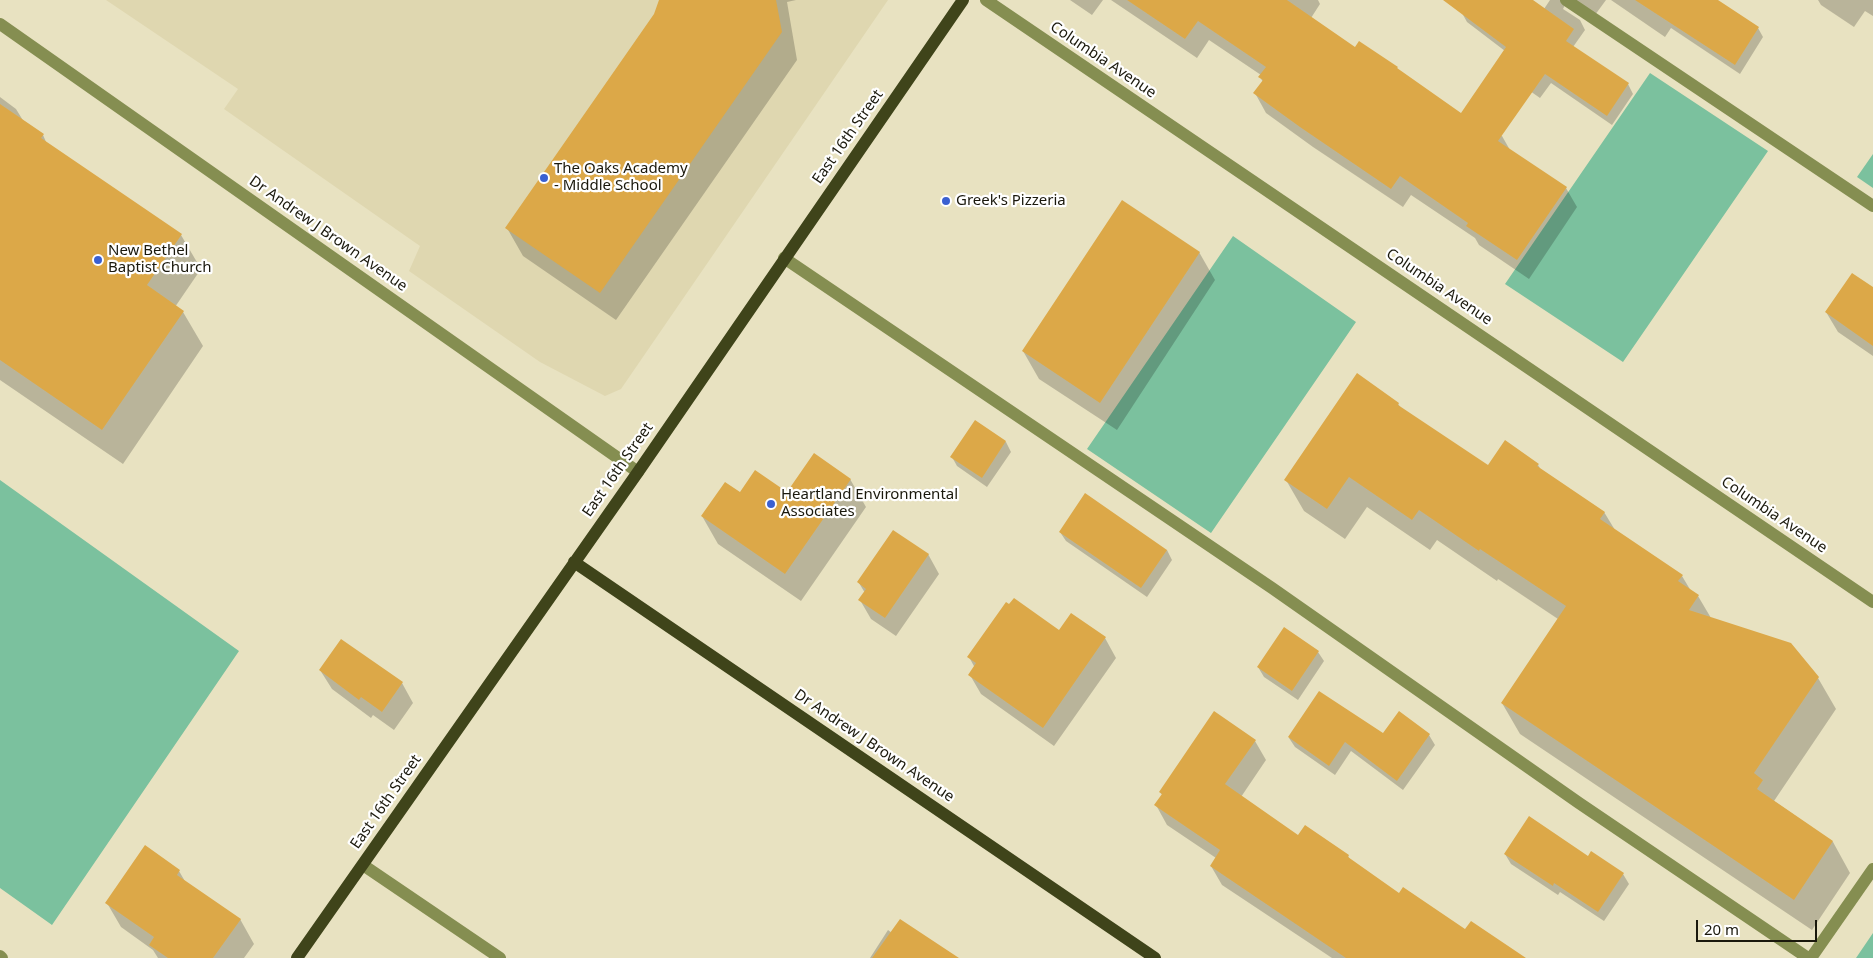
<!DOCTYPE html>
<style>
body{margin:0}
#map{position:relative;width:1873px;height:958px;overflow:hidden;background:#e8e2c1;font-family:"Noto Sans",sans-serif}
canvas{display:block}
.scale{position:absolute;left:1696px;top:920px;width:121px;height:22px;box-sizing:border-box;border:2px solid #1a180c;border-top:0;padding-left:6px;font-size:15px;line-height:18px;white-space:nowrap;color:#1a180c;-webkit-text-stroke:4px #fff;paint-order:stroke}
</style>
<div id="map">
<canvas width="1873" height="958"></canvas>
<div class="scale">20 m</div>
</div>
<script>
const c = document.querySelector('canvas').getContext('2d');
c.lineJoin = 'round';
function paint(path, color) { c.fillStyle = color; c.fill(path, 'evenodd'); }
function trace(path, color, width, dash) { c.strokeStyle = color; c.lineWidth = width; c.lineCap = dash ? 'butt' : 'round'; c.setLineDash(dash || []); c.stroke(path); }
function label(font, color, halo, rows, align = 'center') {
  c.font = font + ' "Noto Sans",sans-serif'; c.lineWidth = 4.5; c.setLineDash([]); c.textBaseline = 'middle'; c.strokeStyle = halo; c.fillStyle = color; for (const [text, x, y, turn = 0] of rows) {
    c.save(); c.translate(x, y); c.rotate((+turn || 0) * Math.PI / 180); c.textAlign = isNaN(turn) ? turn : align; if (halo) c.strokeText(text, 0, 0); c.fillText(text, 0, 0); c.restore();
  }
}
paint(new Path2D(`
 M 106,0 L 888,0 L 621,389 L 605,396 L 540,362 L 409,271 L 420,246 L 224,109 L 238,89 Z`), '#dfd7b0');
paint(new Path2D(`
 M 1650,73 L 1768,151 L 1623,362 L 1505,284 Z
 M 1873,154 L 1873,188 L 1857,177 Z
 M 1233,236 L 1356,322 L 1211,533 L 1087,449 Z
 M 0,480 L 239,651 L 52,925 L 0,888 Z
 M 1873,933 L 1873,958 L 1856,958 Z`), '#7bc19e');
paint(new Path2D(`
 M 660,0 L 796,0 L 787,2 L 797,60 L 616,320 L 523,256 L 507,228 L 656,14 Z
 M 1070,0 L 1103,0 L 1092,15 Z
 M 1111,0 L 1318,0 L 1320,4 L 1311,18 L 1355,49 L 1397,68 L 1399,71 L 1461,114 L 1502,136 L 1510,150 L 1566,188 L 1577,207 L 1529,279 L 1479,245 L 1475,238 L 1411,195 L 1403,207 L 1313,147 L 1266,113 L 1255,93 L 1263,82 L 1260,77 L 1261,75 L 1209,40 L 1197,58 Z
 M 1471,0 L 1519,0 L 1544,9 L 1550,0 L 1606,0 L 1595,15 L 1565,5 L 1563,9 L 1580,20 L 1585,30 L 1573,47 L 1628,84 L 1633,94 L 1612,125 L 1551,83 L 1540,98 L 1503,72 L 1505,51 L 1467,22 L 1462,13 Z
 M 1611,0 L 1708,0 L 1758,28 L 1763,37 L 1740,74 L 1671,28 L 1665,37 Z
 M 1818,0 L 1873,0 L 1873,16 L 1865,11 L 1854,27 L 1821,5 Z
 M 0,97 L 16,109 L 24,122 L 43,135 L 47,144 L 181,235 L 201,269 L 175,307 L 183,312 L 203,346 L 123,464 L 0,380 Z
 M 1199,252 L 1215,280 L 1117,430 L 1039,379 L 1023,351 Z
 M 1873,289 L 1873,356 L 1838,332 L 1826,312 Z
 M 1398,404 L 1401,408 L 1488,467 L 1538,465 L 1541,470 L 1604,512 L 1615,530 L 1682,576 L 1691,591 L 1698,596 L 1711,618 L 1818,678 L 1836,709 L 1774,801 L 1833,842 L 1850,873 L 1812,930 L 1520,734 L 1502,703 L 1558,619 L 1498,579 L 1497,581 L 1437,540 L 1430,550 L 1367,507 L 1345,539 L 1304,511 L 1286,480 Z
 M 975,422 L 1006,442 L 1011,452 L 987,487 L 957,466 L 952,457 Z
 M 850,479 L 866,507 L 801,601 L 718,544 L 702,516 L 740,494 L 787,494 Z
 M 1060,532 L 1167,550 L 1172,560 L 1147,597 L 1066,541 Z
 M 928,554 L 939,574 L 896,636 L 871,619 L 860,600 L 865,593 L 859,583 Z
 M 1060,632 L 1105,638 L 1116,658 L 1054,746 L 981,694 L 970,675 L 975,668 L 969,657 Z
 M 1318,652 L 1324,661 L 1298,700 L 1264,677 L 1258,667 Z
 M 320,670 L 402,683 L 413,703 L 394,730 L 373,715 L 371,718 L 332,689 Z
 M 1399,713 L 1429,735 L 1435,745 L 1403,790 L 1351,751 L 1335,775 L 1295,747 L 1289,738 L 1383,735 Z
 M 1255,741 L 1266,760 L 1241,797 L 1298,837 L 1348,856 L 1351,861 L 1399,895 L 1513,958 L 1332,958 L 1222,885 L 1211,866 L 1216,858 L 1167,825 L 1156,805 L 1163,796 L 1160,792 Z
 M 145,847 L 179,871 L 186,883 L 240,919 L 254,944 L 244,958 L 158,958 L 153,950 L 121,927 L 107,903 Z
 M 1591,853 L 1623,874 L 1629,884 L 1604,921 L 1560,892 L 1558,895 L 1511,864 L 1505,854 L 1588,857 Z
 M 888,930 L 892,933 L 954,958 L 870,958 Z`), '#0003');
paint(new Path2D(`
 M 659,0 L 776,0 L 782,32 L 600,293 L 505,228 L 654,14 Z
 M 1127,0 L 1287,0 L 1355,47 L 1359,41 L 1398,67 L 1397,68 L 1461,113 L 1506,47 L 1443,0 L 1533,0 L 1574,29 L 1566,41 L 1629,83 L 1607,116 L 1545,74 L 1498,141 L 1567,187 L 1517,260 L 1466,226 L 1468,223 L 1400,176 L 1391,189 L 1300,127 L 1253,93 L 1263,80 L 1258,77 L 1266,67 L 1198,21 L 1185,39 Z
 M 1635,0 L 1718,0 L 1759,27 L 1735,65 Z
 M 0,104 L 44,134 L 41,138 L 182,234 L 147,285 L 184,311 L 102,430 L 0,360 Z
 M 1122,200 L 1200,252 L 1100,403 L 1022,351 Z
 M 1852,273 L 1873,287 L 1873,346 L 1825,312 Z
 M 1357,373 L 1399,403 L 1398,405 L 1488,465 L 1505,440 L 1539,464 L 1537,466 L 1605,512 L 1600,519 L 1683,575 L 1678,581 L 1699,595 L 1689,610 L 1791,643 L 1819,677 L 1754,773 L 1763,780 L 1757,789 L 1833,841 L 1794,900 L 1501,703 L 1566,606 L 1480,549 L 1479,551 L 1419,510 L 1412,520 L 1349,477 L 1327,509 L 1284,480 Z
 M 975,420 L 1006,441 L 982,478 L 950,457 Z
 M 814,453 L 851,479 L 785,574 L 701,516 L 725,482 L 740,492 L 755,470 L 787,492 Z
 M 1085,493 L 1167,550 L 1141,588 L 1059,532 Z
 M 893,530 L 929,554 L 885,618 L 858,600 L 866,589 L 857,582 Z
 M 1014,598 L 1059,630 L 1071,613 L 1106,637 L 1043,728 L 968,675 L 976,663 L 967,657 L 1006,602 L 1009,604 Z
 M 1284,627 L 1319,651 L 1292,691 L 1257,667 Z
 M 341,639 L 403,682 L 382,712 L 361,697 L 359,700 L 319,670 Z
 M 1319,691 L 1383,733 L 1399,711 L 1430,734 L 1397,781 L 1345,742 L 1329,766 L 1288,737 Z
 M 1214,711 L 1256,740 L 1225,784 L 1298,835 L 1305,825 L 1349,855 L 1348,857 L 1399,893 L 1403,887 L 1465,929 L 1471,921 L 1526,958 L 1346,958 L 1210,866 L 1220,850 L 1154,805 L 1162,794 L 1159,792 Z
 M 1529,816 L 1588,856 L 1591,851 L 1624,873 L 1598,912 L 1554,883 L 1553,886 L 1504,854 Z
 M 145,845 L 180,870 L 177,875 L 241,919 L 213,958 L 168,958 L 149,945 L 154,937 L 105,903 Z
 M 900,919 L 959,958 L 872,958 Z`), '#dca848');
trace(new Path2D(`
 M 986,0 L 1873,602
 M 1566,0 L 1873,206
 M 0,24 L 638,472
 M 784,258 L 1272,588 L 1579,803 L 1808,958
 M 363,865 L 500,958
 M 0,956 L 2,958
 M 1811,958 L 1873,869`), '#858e51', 12);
trace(new Path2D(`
 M 574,562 L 1155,958
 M 297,958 L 638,472 L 963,0`), '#3f441a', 12);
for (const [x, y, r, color] of [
 [544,178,5,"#3a60d1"],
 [946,201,5,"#3a60d1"],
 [98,260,5,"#3a60d1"],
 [771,504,5,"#3a60d1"]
]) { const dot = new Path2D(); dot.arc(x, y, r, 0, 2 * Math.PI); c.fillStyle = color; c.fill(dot); trace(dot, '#fff', 2); }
label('15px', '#1a180c', '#fff', [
 ["Columbia Avenue",1103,60,34],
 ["East 16th Street",848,137,-55],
 ["Dr Andrew J Brown Avenue",328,234,35],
 ["Columbia Avenue",1439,287,34],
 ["East 16th Street",618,470,-55],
 ["Columbia Avenue",1774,515,34],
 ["Dr Andrew J Brown Avenue",874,746,34],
 ["East 16th Street",386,802,-55]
]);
label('15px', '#1a180c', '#fff', [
 ["The Oaks Academy",554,169],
 ["- Middle School",554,186],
 ["Greek's Pizzeria",956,201],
 ["New Bethel",108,251],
 ["Baptist Church",108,268],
 ["Heartland Environmental",781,495],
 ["Associates",781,512]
], 'left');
</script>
